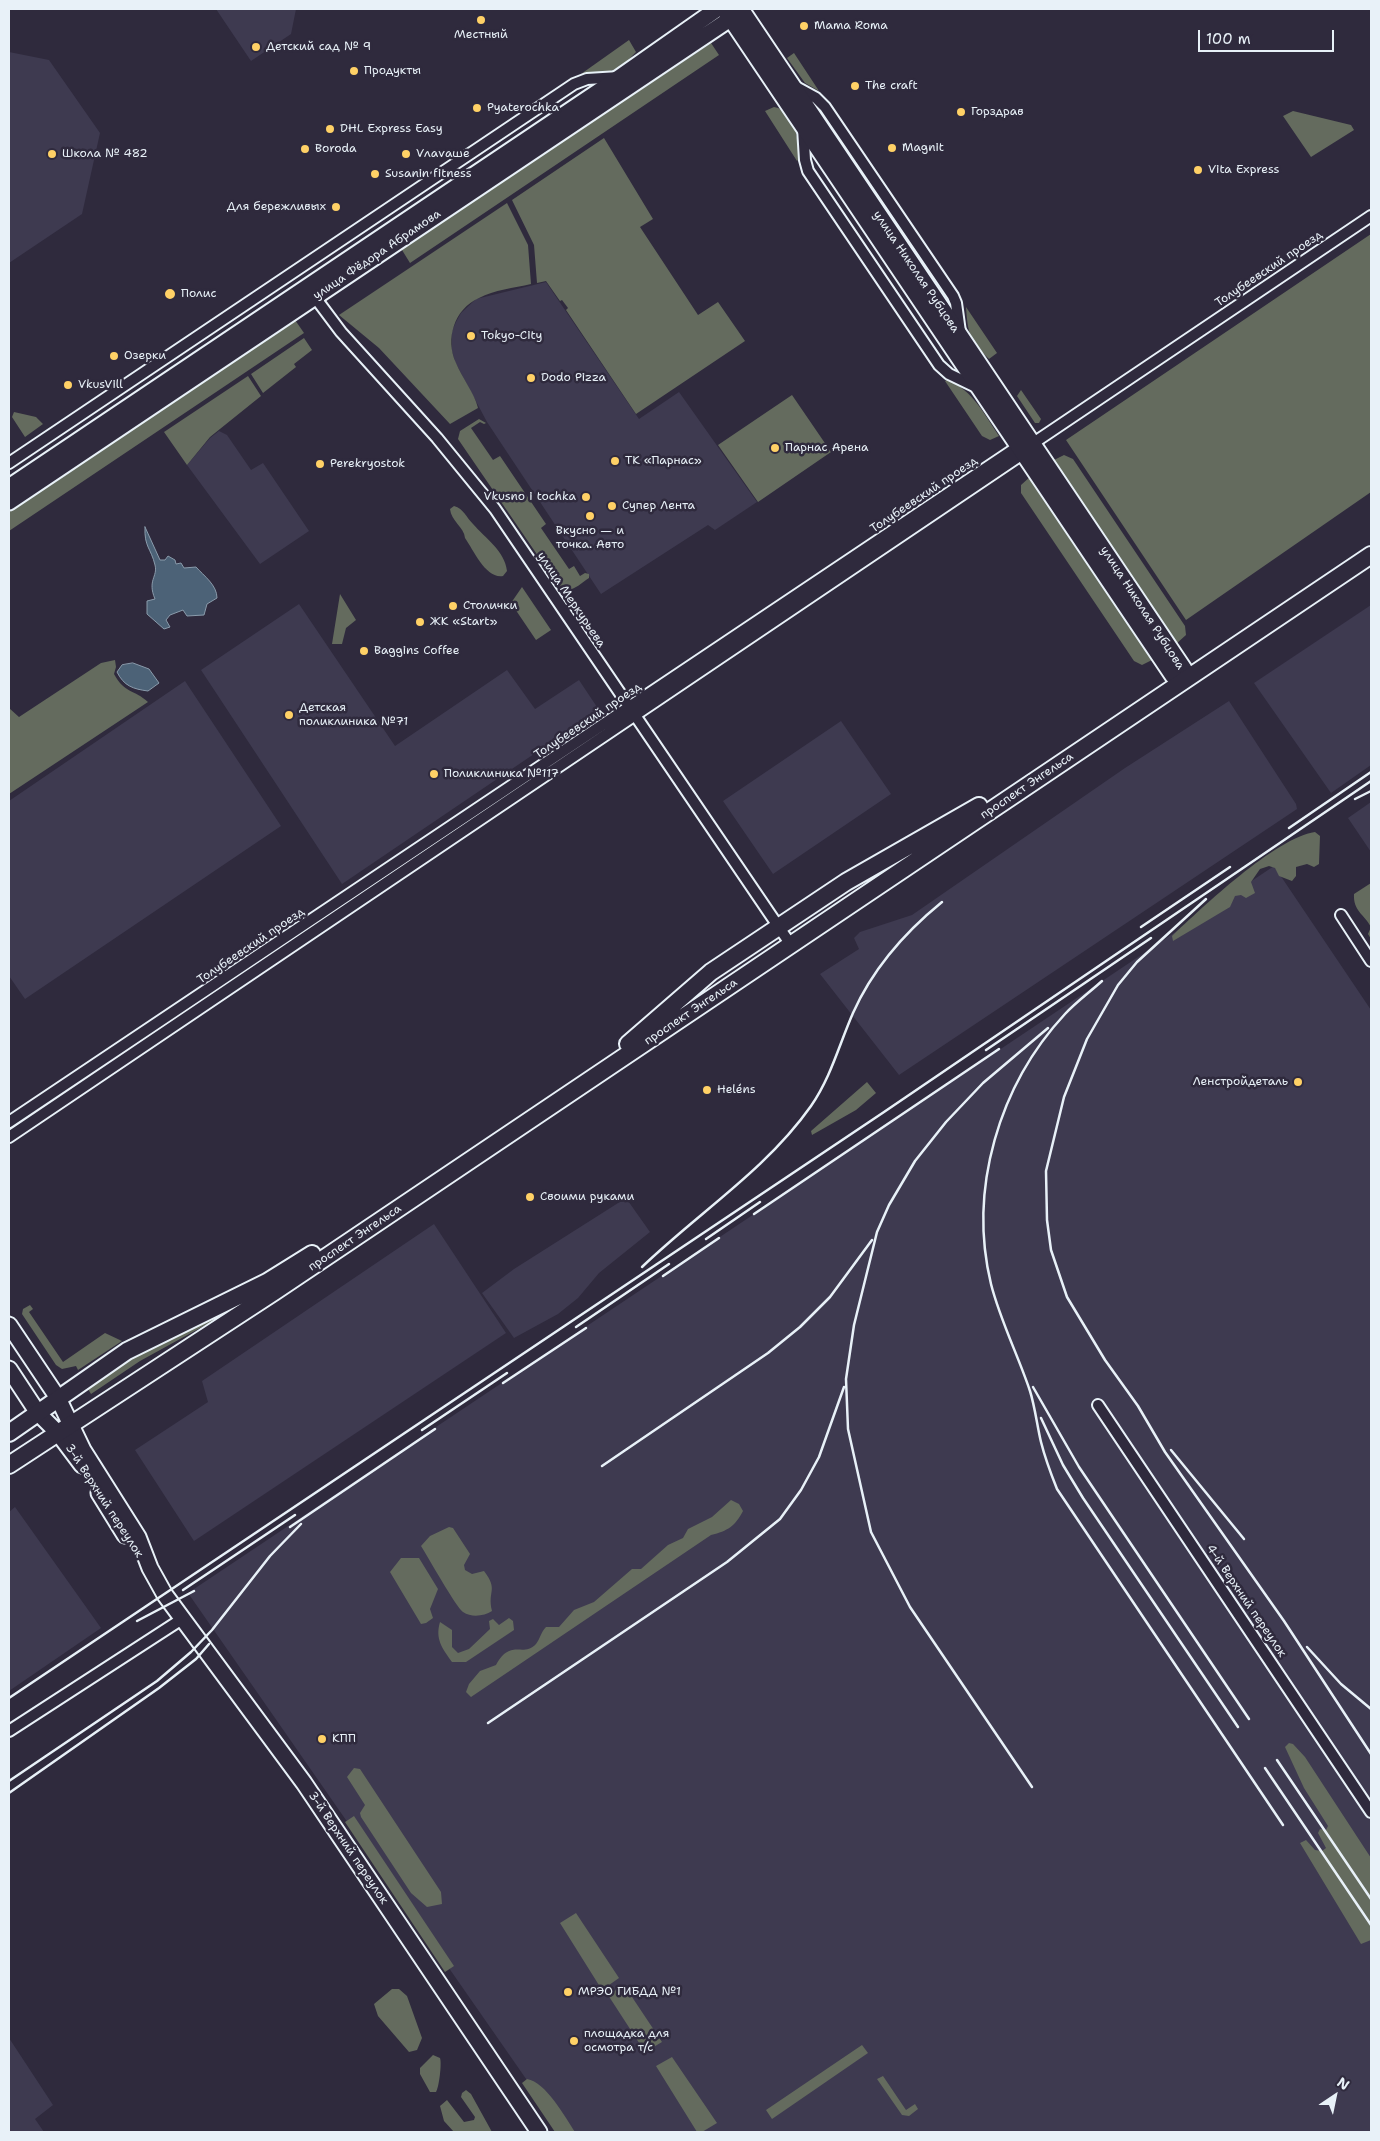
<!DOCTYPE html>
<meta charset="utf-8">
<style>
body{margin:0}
#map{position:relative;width:1380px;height:2141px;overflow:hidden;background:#2f2a3d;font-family:"Shantell Sans",sans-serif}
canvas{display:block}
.frame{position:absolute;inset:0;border:10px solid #e8f1f8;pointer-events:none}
.north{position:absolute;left:1310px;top:2071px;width:50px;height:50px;-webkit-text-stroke:4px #2f2a3d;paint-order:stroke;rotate:34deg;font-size:14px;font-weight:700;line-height:20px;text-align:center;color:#e8f1f8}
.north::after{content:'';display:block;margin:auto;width:18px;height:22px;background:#e8f1f8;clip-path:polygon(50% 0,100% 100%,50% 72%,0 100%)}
.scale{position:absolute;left:1198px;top:30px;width:136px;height:22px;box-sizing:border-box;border:2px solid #e8f1f8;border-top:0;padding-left:6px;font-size:15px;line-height:18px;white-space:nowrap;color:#e8f1f8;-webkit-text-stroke:4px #2f2a3d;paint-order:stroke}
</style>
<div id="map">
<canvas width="1380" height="2141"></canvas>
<div class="frame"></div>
<div class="north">N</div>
<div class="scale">100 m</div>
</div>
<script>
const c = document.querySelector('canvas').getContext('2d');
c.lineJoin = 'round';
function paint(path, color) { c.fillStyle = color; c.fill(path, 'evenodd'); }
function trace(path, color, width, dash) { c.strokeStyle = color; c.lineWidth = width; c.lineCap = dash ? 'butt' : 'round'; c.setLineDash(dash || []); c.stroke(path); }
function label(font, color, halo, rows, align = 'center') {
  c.font = font + ' "Shantell Sans",sans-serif'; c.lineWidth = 5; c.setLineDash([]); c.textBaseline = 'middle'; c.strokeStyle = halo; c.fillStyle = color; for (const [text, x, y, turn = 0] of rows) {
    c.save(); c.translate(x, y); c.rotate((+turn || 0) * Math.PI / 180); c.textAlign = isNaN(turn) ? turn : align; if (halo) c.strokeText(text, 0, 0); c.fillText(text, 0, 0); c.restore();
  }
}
paint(new Path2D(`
 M 216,9 L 296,9 L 291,34 L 251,61 Z
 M 9,52 L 49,60 L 100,133 L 82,214 L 9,263 Z
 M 546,282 L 639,419 L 679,392 L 757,502 L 715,530 L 708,525 L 601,594 L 487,422 L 455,362 L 452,351 L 452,331 L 456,322 L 461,313 L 476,299 Z
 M 219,431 L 227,435 L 251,470 L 263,463 L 309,531 L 260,564 L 187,465 L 210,438 Z
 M 299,604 L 395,746 L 507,670 L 535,709 L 579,680 L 599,710 L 342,884 L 201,670 Z
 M 1371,605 L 1371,765 L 1331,793 L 1254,683 Z
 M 185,681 L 281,826 L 25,999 L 9,976 L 9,801 Z
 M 1229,701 L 1296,804 L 1297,809 L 899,1075 L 820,974 L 859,949 L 854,938 L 860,932 L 912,915 L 1125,768 Z
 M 841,721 L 891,794 L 773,874 L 723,801 Z
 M 1371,802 L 1371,852 L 1348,818 Z
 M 1274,866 L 1371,1010 L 1371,2132 L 563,2132 L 188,1593 Z
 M 626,1198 L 650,1232 L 599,1273 L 578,1298 L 558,1314 L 514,1338 L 482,1293 L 514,1269 Z
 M 434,1224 L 506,1333 L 194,1541 L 135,1450 L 208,1402 L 202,1381 Z
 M 15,1507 L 101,1628 L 9,1691 L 9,1512 Z
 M 9,2038 L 53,2105 L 35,2119 L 44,2132 L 9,2132 Z`), '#3e3a50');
paint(new Path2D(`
 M 629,40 L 636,52 C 616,74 610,72 581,74 Z
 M 711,43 L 719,55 L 410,263 L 402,250 L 416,235 L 597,114 L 639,91 Z
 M 794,53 L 819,91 L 805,83 L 787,58 Z
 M 812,101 L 818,105 L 950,300 L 953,312 Z
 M 774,107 C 797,111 798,141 799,159 L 797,161 L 765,111 Z
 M 1293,111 L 1351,125 L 1354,130 L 1311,157 L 1283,116 Z
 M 604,138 L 653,219 L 640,227 L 698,315 L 718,302 L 745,341 L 636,414 L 566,310 L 568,308 L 562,300 L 560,301 L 546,281 L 537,283 L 534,245 L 512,200 Z
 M 507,203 L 528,245 L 531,284 C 514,288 494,290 479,298 C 454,309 445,339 456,363 C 462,378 474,392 478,408 L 450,424 L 379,348 L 339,315 Z
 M 1371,234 L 1371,492 L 1186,620 L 1066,440 Z
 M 966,307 L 997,353 L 989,359 C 969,339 968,334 966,307 Z
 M 293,317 L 304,333 L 9,531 L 9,508 Z
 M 304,338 L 312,350 L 294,364 L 296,367 L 263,393 L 251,374 Z
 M 248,376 L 261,396 L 210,437 L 187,465 L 164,432 Z
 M 948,379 C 974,393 983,412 999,436 L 990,440 L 982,436 L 945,381 Z
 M 1021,390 L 1041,419 L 1039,423 L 1035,423 L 1017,396 Z
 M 792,395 L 831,452 L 758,502 L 718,445 Z
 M 14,412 L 36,417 L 43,424 L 25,437 L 12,417 Z
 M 479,419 L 486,423 L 484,424 L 480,422 L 471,428 L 493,460 L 500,456 L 546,524 L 541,528 L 569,569 L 574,566 L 580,576 L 585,573 L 589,574 L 589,578 C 580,584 571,594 560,588 L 458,439 L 460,431 Z
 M 1064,455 L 1073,459 L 1185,626 L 1186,635 L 1176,644 L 1052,461 Z
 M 1031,476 L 1154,659 L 1142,665 L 1134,661 L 1021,493 L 1021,485 Z
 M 454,506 C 464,509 466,517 473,524 C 485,538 505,551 507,571 L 503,576 C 486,579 474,551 465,538 C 464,527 451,521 450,509 Z
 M 522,587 L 551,630 L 536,640 L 511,603 Z
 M 340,594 L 356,620 L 346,628 L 342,644 L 332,644 Z
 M 115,660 L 116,667 L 114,674 C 125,694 134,689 148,702 L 9,794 L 9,708 L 19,717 L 101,663 Z
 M 1315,832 L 1320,836 L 1319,864 L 1314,867 L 1307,864 L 1296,867 L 1296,876 L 1292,881 L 1279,876 L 1275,868 L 1269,866 L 1260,869 L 1251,882 L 1255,893 L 1246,898 L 1241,895 L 1235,896 L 1230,907 L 1173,941 L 1172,936 C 1203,907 1275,838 1315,832 Z
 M 1371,883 L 1371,939 L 1368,934 L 1371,927 C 1364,914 1353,911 1354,894 Z
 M 867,1082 L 876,1093 L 856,1110 L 812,1135 L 811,1131 Z
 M 30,1305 L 33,1309 L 29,1312 L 63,1362 L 105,1333 L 122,1341 L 78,1370 L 76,1366 L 62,1369 L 56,1365 L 22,1314 L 23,1309 Z
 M 230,1309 L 231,1311 L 140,1361 L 91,1394 L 88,1389 L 136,1356 Z
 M 731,1500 L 739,1504 L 743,1511 C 735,1526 728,1531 711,1535 L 471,1697 L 466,1692 L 469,1684 L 480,1671 L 496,1665 C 511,1638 523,1658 536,1644 C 540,1639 541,1632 546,1627 L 559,1627 L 574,1610 L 594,1602 L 632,1569 L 641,1569 L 668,1545 L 683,1538 L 688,1529 L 712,1517 Z
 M 449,1527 L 453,1528 L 470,1554 L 464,1565 L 465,1570 L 472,1574 L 484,1571 C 499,1591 487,1590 492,1611 C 484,1616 472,1618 463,1612 C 456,1607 428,1557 421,1546 L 430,1536 Z
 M 401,1558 L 419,1558 L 438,1589 L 430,1609 L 433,1618 L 426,1623 L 421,1624 L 390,1572 Z
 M 509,1618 L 513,1621 L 514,1630 L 466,1662 L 452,1662 C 442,1648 435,1639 440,1622 L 452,1630 L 452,1647 L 458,1653 L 469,1649 L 490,1629 L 489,1621 L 493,1619 L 499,1625 Z
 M 1289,1743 L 1293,1744 L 1305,1757 L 1371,1858 L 1371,1940 L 1361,1944 L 1300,1843 L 1306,1840 L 1315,1850 L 1322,1851 L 1326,1848 L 1318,1833 L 1320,1829 L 1326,1830 L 1328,1826 L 1304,1788 L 1285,1747 Z
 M 354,1768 L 360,1769 L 441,1892 L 442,1904 L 427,1907 L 411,1893 L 361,1817 L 360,1813 L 365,1805 L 347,1777 Z
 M 354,1816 L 454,1966 L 445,1972 L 345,1822 Z
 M 576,1913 L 619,1978 L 602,1990 L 560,1923 Z
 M 624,1985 L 662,2042 L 645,2052 L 608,1995 Z
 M 392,1989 L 399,1989 L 407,1996 L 422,2038 L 417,2050 L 409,2052 L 378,2016 L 374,2004 Z
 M 862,2045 L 868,2053 L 772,2119 L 766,2110 Z
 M 433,2055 L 440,2058 C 442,2063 439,2088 436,2092 L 430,2092 L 420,2074 L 420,2068 Z
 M 672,2057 L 717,2123 L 702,2132 L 697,2132 L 656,2066 Z
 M 883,2076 L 906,2110 L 915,2104 L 918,2109 L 909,2116 L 902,2115 L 877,2079 Z
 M 527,2079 C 546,2082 565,2117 575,2132 L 555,2132 L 522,2083 Z
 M 466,2090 L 471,2094 L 492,2132 L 454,2132 L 444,2121 L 440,2106 L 447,2100 L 464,2122 L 474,2120 L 475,2117 L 461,2097 L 462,2093 Z`), '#646b5e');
const water = new Path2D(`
 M 145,527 L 160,560 L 165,560 L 168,556 L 175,560 L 176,564 L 181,563 L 184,568 L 196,567 C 204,576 217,585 217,598 L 207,604 L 204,615 L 187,616 L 183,610 L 170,615 L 166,620 L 170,627 L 164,629 L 147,614 L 147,601 L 155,599 C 147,580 158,577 155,565 C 151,548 144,547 145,527 Z
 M 133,663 L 149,669 L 159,683 L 148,691 C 133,689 124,686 117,672 L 122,665 Z`);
paint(water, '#4c6277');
trace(water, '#8a9bab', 1);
const street = new Path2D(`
 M 794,86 L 816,98 L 825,107 L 953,296 L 956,303 L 960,332
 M 803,128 L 805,160 L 808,171 L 939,365 L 949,374 L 978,388
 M 311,292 L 341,332 L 437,438 L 495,509 L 791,945
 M 9,463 L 574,84 L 587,79 L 619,77
 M 1341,915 L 1371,961
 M 9,1122 L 1019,446 L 1032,444 L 1371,216
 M 9,1137 L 1027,451
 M 1098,1405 L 1371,1812
 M 9,1731 L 182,1619`);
const secondary = new Path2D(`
 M 724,9 L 1173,676 L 1185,680 L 1184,669 L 741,9
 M 9,487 L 620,77 L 717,9
 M 9,502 L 739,13
 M 9,1325 L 58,1398 L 83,1450 L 138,1537 L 150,1568 L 165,1595 L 304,1783 L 539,2132
 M 9,1369 L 38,1413 L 58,1433 L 82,1465
 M 99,1493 L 125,1535`);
const primary = new Path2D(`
 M 628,1044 L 711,972 L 846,882 L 979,806
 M 9,1433 L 127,1351 L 267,1282 L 312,1254
 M 9,1465 L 274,1292 L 1371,555`);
trace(street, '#e8f1f8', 14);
trace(secondary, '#e8f1f8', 19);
trace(primary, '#e8f1f8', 20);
trace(street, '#2f2a3d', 10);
trace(secondary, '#2f2a3d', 15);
trace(primary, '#2f2a3d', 16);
trace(new Path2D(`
 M 1355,799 L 1371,791
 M 1289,828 L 1371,772
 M 1206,899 L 1137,962 L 1118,985 L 1087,1039 L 1064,1097 L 1046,1171 L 1047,1220 L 1051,1250 L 1067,1297 L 1105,1360 L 1138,1406 L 1165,1452 L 1284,1621 L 1371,1754
 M 1141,927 L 1230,867
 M 1102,981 C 1090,992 1076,1002 1065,1014 C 999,1085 968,1189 991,1284 C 1000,1320 1018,1355 1030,1391 C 1035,1407 1037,1425 1041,1442 C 1045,1458 1051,1474 1057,1489 L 1283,1825
 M 986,1050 L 1151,938
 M 754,1214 L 999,1049
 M 706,1239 L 760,1202
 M 642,1267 C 698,1213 766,1170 811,1106 C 831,1077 839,1045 853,1013 C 873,968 904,933 942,902
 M 663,1276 L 719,1238
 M 576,1327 L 669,1264
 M 503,1383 L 586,1328
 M 1033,1387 L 1079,1467 L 1249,1719
 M 1041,1418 L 1063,1465 L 1083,1498 L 1238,1727
 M 422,1430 L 507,1373
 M 1171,1450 L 1244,1539
 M 602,1466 L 768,1353 L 800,1327 L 830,1297 L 872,1240
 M 290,1527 L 435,1429
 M 183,1590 L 295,1515
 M 137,1621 L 194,1591
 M 1307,1647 L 1341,1684 L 1371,1709
 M 9,1698 L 884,1112 L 1371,781
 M 488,1723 L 727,1562 L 780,1519 L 801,1490 L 819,1457 L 844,1387
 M 1277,1760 L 1371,1899
 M 1265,1768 L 1371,1925
 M 9,1781 L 157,1681 L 191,1652 L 212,1630 L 270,1556 L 301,1524
 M 1032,1787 L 910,1607 L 871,1532 L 848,1429 L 846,1379 L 854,1325 L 877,1232 L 889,1205 L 915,1161 L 946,1122 L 983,1083 L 1048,1028
 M 9,1793 L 159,1688 L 196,1659 L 209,1644`), '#e8f1f8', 2.5);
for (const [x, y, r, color] of [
 [481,20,5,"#ffd166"],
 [804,26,5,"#ffd166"],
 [256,47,5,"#ffd166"],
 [354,71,5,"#ffd166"],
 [855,86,5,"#ffd166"],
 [477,108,5,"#ffd166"],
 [961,112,5,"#ffd166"],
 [330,129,5,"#ffd166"],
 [892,148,5,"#ffd166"],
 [305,149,5,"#ffd166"],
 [52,154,5,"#ffd166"],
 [406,154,5,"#ffd166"],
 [1198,170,5,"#ffd166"],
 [375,174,5,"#ffd166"],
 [336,207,5,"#ffd166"],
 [170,294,6,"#ffd166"],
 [471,336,5,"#ffd166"],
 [114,356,5,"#ffd166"],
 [531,378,5,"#ffd166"],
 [68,385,5,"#ffd166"],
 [775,448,5,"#ffd166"],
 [615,461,5,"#ffd166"],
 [320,464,5,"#ffd166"],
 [586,497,5,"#ffd166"],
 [612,506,5,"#ffd166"],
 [590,516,5,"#ffd166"],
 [453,606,5,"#ffd166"],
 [420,622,5,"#ffd166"],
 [364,651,5,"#ffd166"],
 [289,715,5,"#ffd166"],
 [434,774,5,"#ffd166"],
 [1298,1082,5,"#ffd166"],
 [707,1090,5,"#ffd166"],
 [530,1197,5,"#ffd166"],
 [322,1739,5,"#ffd166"],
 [568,1992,5,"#ffd166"],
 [574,2041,5,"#ffd166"]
]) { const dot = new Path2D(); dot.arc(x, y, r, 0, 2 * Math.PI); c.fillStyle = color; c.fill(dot); trace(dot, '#2f2a3d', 2); }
label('12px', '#e8f1f8', '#2f2a3d', [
 ["Mama Roma",814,26],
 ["Местный",481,35,"center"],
 ["Детский сад № 9",266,47],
 ["Продукты",364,71],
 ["The craft",865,86],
 ["Pyaterochka",487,108],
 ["Горздрав",971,112],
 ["DHL Express Easy",340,129],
 ["Magnit",902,148],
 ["Boroda",315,149],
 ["Школа № 482",62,154],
 ["Vлаvаше",416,154],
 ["Vita Express",1208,170],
 ["Susanin fitness",385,174],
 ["Для бережливых",326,207,"right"],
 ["Полис",181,294],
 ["Tokyo-City",481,336],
 ["Озерки",124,356],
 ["Dodo Pizza",541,378],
 ["VkusVill",78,385],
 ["Парнас Арена",785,448],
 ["ТК «Парнас»",625,461],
 ["Perekryostok",330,464],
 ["Vkusno i tochka",576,497,"right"],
 ["Супер Лента",622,506],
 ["Вкусно — и",590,531,"center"],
 ["точка. Авто",590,545,"center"],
 ["Столички",463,606],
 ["ЖК «Start»",430,622],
 ["Baggins Coffee",374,651],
 ["Детская",299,708],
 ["поликлиника №71",299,722],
 ["Поликлиника №117",444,774],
 ["Ленстройдеталь",1288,1082,"right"],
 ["Heléns",717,1090],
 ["Своими руками",540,1197],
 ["КПП",332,1739],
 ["МРЭО ГИБДД №1",578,1992],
 ["площадка для",584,2034],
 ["осмотра т/с",584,2048]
], 'left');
label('12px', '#e8f1f8', '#2f2a3d', [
 ["улица Фёдора Абрамова",377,255,-34],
 ["Толубеевский проезд",1269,269,-34],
 ["улица Николая Рубцова",916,272,56],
 ["Толубеевский проезд",924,495,-34],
 ["улица Меркурьева",571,600,56],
 ["улица Николая Рубцова",1142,608,57],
 ["Толубеевский проезд",588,721,-34],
 ["проспект Энгельса",1027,786,-34],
 ["Толубеевский проезд",251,946,-34],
 ["проспект Энгельса",691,1012,-34],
 ["проспект Энгельса",355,1238,-34],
 ["3-й Верхний переулок",104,1501,57],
 ["4-й Верхний переулок",1246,1601,56],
 ["3-й Верхний переулок",348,1848,56]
]);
</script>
